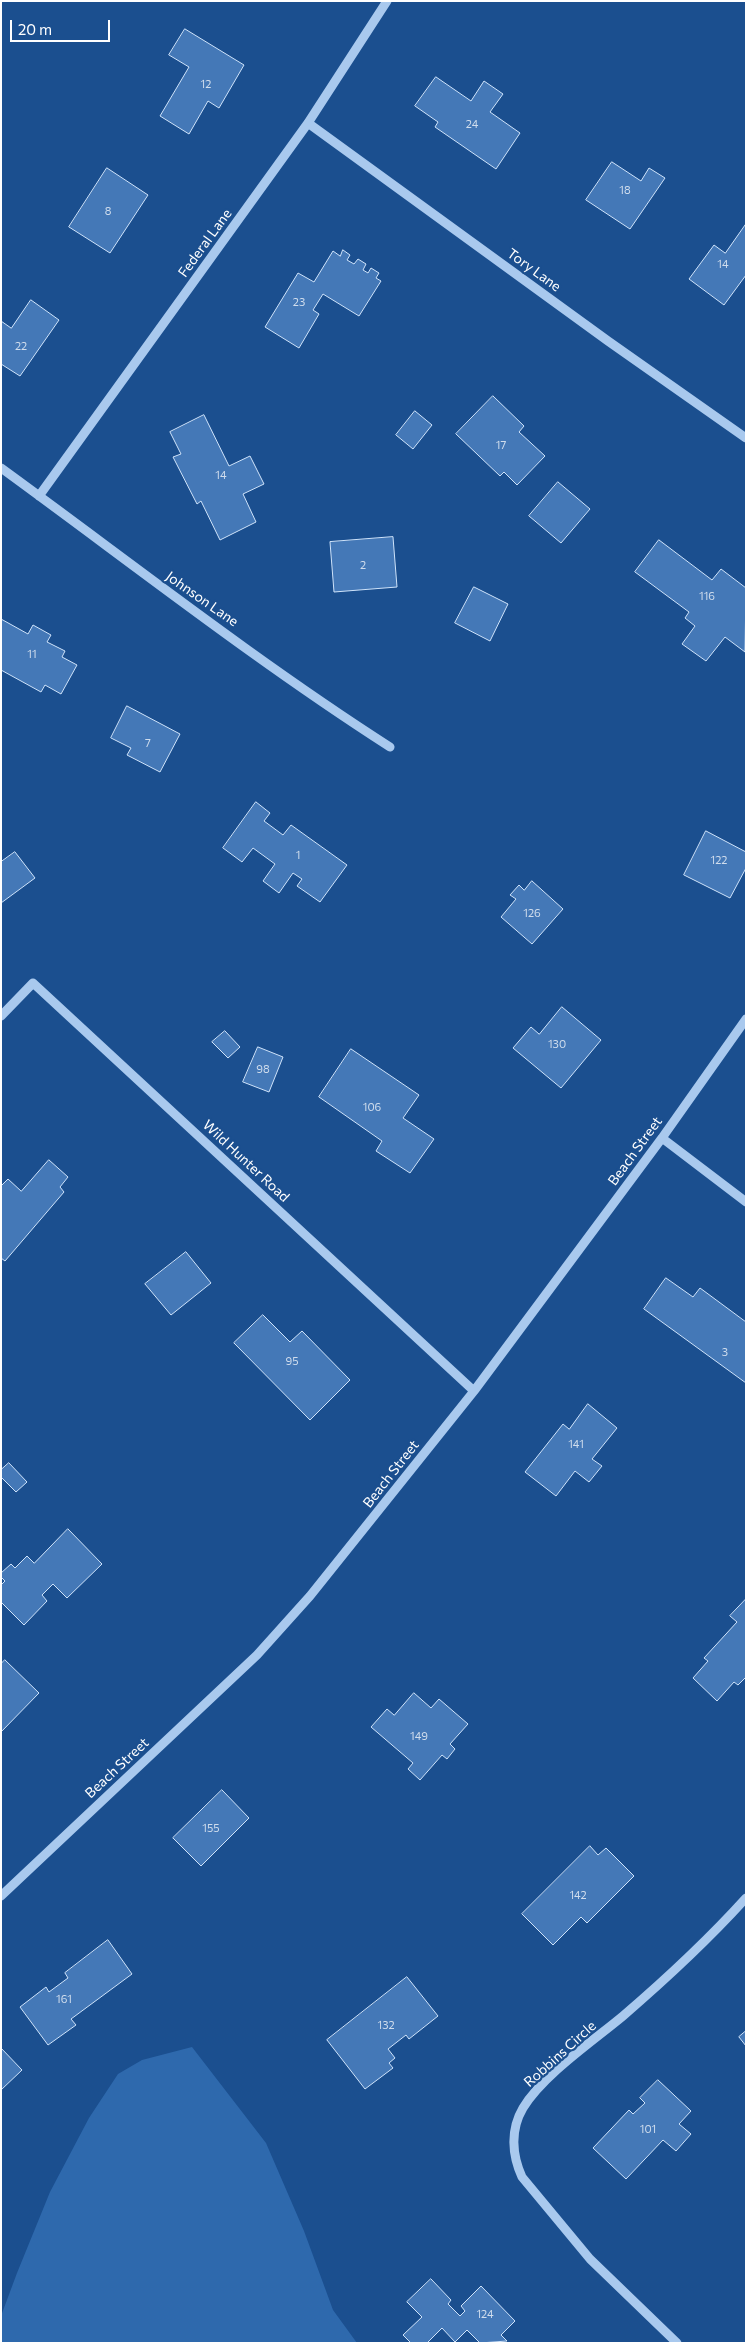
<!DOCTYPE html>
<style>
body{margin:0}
#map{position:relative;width:747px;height:2344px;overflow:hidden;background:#1b4f8f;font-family:Commissioner,sans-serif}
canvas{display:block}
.frame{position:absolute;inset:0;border:2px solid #fff;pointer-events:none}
.scale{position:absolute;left:10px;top:20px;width:100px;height:22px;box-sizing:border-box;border:2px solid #fff;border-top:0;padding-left:6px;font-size:15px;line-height:18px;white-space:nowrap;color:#fff;-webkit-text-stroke:4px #1b4f8f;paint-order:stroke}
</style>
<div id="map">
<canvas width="747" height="2344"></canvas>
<div class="frame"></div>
<div class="scale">20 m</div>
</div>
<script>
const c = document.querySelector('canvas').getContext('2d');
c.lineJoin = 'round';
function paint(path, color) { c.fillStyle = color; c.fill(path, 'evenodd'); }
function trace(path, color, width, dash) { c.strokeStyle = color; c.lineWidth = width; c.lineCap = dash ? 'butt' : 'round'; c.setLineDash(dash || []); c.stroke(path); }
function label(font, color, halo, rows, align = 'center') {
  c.font = font + ' Commissioner,sans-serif'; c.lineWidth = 4.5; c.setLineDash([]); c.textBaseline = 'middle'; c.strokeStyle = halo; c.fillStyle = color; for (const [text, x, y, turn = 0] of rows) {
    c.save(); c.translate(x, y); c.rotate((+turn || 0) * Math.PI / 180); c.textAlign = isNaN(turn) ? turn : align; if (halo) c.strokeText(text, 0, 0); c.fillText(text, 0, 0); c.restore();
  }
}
paint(new Path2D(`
 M 192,2047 L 266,2143 L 304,2231 L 333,2310 L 357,2343 L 1,2343 L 1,2316 L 17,2273 L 50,2192 L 89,2118 L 118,2074 L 142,2060 Z`), '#2e69ad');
const building = new Path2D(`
 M 185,29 L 244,65 L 219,108 L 208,101 L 189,134 L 160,116 L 189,67 L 169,55 Z
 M 436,77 L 471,101 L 484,81 L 503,94 L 490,112 L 520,133 L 496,169 L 435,127 L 438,122 L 415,106 Z
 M 612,162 L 641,181 L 649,168 L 665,178 L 630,229 L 586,200 Z
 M 107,168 L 148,195 L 110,253 L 69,227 Z
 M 746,224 L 746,275 L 724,305 L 689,279 L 714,245 L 725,253 Z
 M 343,250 L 350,255 L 347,260 L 354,264 L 358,259 L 366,264 L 363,270 L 368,273 L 371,268 L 379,273 L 376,278 L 381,281 L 359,316 L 323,294 L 313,310 L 319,314 L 299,348 L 265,327 L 298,273 L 314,282 L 333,251 L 340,256 Z
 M 31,300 L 59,320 L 20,376 L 1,364 L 1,321 L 11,328 Z
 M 493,396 L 524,426 L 519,432 L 545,456 L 517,485 L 504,472 L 500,476 L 456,434 Z
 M 415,411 L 432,425 L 413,449 L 396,435 Z
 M 204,415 L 229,466 L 250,456 L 264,484 L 243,494 L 256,522 L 220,540 L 201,501 L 197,504 L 173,457 L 181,454 L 170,432 Z
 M 558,482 L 590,509 L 561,543 L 529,516 Z
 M 393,537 L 397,587 L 334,592 L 330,542 Z
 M 659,540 L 712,580 L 721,569 L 746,588 L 745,652 L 725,637 L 706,661 L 682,644 L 695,626 L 685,618 L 689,612 L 635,572 Z
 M 474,587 L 508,604 L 490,641 L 455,623 Z
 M 1,619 L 28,634 L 33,625 L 51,635 L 47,642 L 65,651 L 62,657 L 77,665 L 61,694 L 45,685 L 41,692 L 1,670 Z
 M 127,706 L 180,734 L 160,772 L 127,755 L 131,748 L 111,738 Z
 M 256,802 L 270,813 L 264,821 L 283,835 L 291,825 L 347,865 L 320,902 L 297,886 L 302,879 L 293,873 L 279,893 L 263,881 L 275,864 L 253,848 L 242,862 L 223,848 Z
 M 706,831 L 746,852 L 746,868 L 730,898 L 684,875 Z
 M 15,852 L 35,878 L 1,903 L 1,862 Z
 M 532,881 L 563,909 L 532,944 L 501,917 L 516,899 L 510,895 L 519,885 L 524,890 Z
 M 562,1007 L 601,1040 L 561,1088 L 513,1048 L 531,1027 L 539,1034 Z
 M 225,1031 L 240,1047 L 228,1058 L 212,1042 Z
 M 258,1047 L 283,1057 L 269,1092 L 243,1082 Z
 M 351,1049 L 419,1095 L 403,1118 L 434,1139 L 410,1173 L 376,1151 L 382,1141 L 319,1097 Z
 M 49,1160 L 68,1177 L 60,1187 L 64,1192 L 5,1261 L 1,1258 L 1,1186 L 8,1179 L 21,1191 Z
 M 186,1252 L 211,1283 L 171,1315 L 145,1284 Z
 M 666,1278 L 693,1297 L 700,1288 L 746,1322 L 746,1383 L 644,1309 Z
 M 263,1315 L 290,1342 L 302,1331 L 350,1380 L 310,1420 L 234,1343 Z
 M 588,1404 L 617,1428 L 592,1459 L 602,1466 L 589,1482 L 575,1471 L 556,1496 L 525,1472 L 563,1424 L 569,1429 Z
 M 9,1463 L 27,1482 L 16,1492 L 1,1477 L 1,1470 Z
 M 68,1529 L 102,1564 L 67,1598 L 53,1584 L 42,1595 L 47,1601 L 24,1625 L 1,1602 L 1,1585 L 5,1581 L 1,1577 L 1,1573 L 11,1564 L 15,1568 L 27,1556 L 34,1563 Z
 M 746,1599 L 746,1677 L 738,1685 L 734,1682 L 717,1701 L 693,1678 L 708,1661 L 704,1658 L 737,1622 L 730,1616 Z
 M 5,1660 L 39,1693 L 1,1732 L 1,1664 Z
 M 414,1693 L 431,1708 L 439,1699 L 468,1724 L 450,1744 L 455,1749 L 447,1759 L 442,1755 L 420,1780 L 408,1769 L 413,1763 L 371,1727 L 387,1709 L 394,1715 Z
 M 222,1790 L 249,1818 L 201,1866 L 173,1838 Z
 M 590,1846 L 598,1855 L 606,1848 L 634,1876 L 587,1923 L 581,1917 L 553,1945 L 522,1914 Z
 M 108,1940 L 132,1974 L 71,2019 L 76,2025 L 48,2045 L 20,2007 L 46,1987 L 49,1992 L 68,1978 L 65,1973 Z
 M 407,1977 L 438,2016 L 409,2039 L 406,2035 L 388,2049 L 395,2058 L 389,2063 L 393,2068 L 365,2089 L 327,2040 Z
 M 746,2031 L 746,2046 L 739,2037 Z
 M 1,2048 L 22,2070 L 1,2090 Z
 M 658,2080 L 691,2111 L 679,2124 L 691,2134 L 676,2151 L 663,2140 L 626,2179 L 593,2148 L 629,2110 L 633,2114 L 645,2103 L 640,2098 Z
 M 431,2279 L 451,2300 L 448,2304 L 460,2316 L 465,2311 L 461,2306 L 481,2286 L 515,2321 L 501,2335 L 507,2341 L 480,2343 L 467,2330 L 455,2342 L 442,2328 L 427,2343 L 411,2343 L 403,2335 L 422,2317 L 407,2302 Z`);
paint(building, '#4478b7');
trace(building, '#cfe3fa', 1);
trace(new Path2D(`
 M 308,123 L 608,341 L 746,438
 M 1,468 C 130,562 256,661 390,747
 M 39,496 L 308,123 L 387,1
 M 1,1016 L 33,983 L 474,1391
 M 662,1138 L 746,1202
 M 1,1896 L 257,1655 L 310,1596 L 474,1391 L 662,1138 L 746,1019
 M 677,2343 L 590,2259 L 522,2177 C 512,2155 510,2130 523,2108 C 543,2075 593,2041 623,2016 C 666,1979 708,1940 746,1898`), '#a9c9ee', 9);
label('11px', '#d0dded', null, [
 ["12",206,84],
 ["24",472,124],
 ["18",625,190],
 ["8",108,211],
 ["14",723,264],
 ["23",299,302],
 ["22",21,346],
 ["17",501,445],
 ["14",221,475],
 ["2",363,565],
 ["116",707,596],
 ["11",32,654],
 ["7",148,743],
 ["1",298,855],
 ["122",719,860],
 ["126",532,913],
 ["130",557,1044],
 ["98",263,1069],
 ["106",372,1107],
 ["3",725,1352],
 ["95",292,1361],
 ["141",576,1444],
 ["149",419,1736],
 ["155",211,1828],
 ["142",578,1895],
 ["161",64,1999],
 ["132",386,2025],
 ["101",648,2129],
 ["124",485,2314]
]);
label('14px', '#fff', '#1b4f8f', [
 ["Federal Lane",205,243,-54],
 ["Tory Lane",534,270,36],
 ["Johnson Lane",202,599,35],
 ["Beach Street",635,1151,-54],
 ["Wild Hunter Road",246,1161,43],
 ["Beach Street",391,1474,-52],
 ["Beach Street",117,1768,-43],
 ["Robbins Circle",560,2054,-42]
]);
</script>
